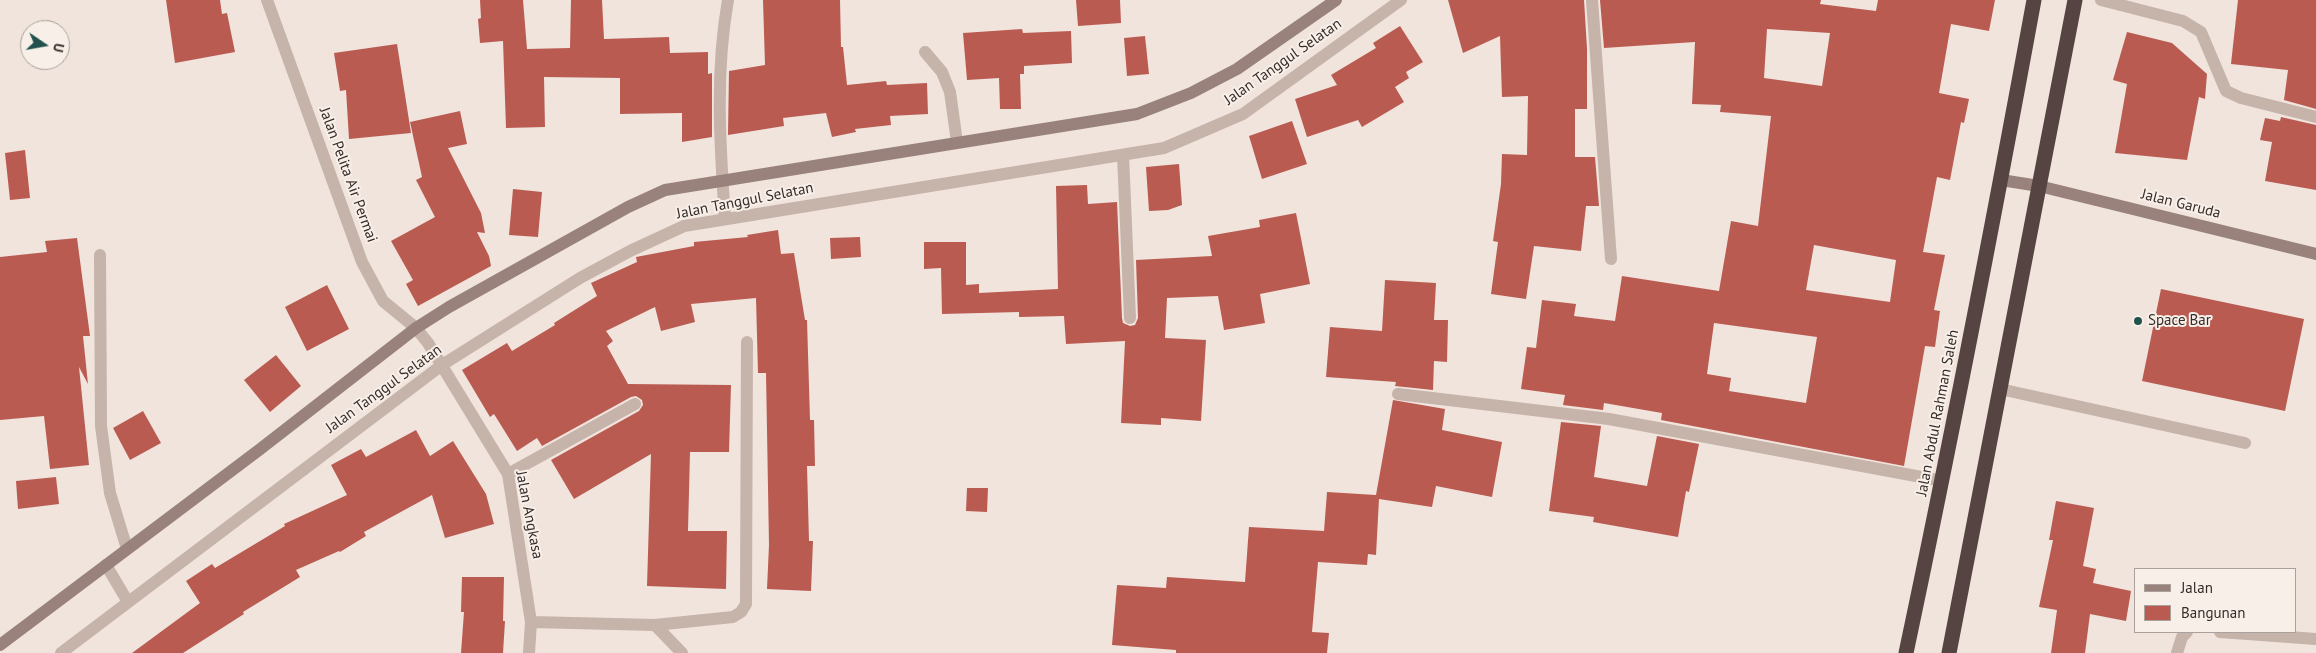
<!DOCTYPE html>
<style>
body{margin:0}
#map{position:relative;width:2316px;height:653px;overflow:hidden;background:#f0e4dd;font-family:"PT Sans",sans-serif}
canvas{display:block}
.legend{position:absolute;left:2134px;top:568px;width:162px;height:65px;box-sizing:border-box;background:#f8efe9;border:1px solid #aaa19c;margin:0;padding:6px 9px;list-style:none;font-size:15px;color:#352b29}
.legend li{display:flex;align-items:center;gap:10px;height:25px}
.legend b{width:25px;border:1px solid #aaa19c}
.north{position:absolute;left:20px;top:20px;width:50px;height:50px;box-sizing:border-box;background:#f8efe9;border:1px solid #aaa19c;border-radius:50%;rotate:102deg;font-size:14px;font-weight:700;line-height:20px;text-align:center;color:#352b29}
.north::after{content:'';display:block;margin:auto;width:18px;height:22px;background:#23524e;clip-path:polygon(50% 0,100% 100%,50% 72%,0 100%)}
</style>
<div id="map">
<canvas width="2316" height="653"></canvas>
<ul class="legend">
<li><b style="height:6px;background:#9a827c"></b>Jalan</li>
<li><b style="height:14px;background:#ba5b51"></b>Bangunan</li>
</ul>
<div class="north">U</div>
</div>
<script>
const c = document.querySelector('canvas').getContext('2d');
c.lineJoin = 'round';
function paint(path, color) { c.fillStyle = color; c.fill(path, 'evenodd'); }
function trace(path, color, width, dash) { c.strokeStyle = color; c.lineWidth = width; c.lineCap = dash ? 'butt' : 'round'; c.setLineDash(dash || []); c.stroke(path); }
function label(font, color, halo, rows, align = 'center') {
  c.font = font + ' "PT Sans",sans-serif'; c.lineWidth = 4; c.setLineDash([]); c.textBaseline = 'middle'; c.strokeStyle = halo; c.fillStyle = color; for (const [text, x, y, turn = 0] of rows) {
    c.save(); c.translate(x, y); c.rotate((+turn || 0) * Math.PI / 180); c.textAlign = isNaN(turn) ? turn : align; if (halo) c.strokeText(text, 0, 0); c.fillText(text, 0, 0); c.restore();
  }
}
paint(new Path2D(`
 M 166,0 L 220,0 L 222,14 L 227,13 L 235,52 L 175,63 Z
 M 480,0 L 523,0 L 527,49 L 570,48 L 571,0 L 602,0 L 604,39 L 669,37 L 670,53 L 708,52 L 708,74 L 712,73 L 712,137 L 682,142 L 682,113 L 620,114 L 620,78 L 544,77 L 545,127 L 506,128 L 503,41 L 480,43 L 478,19 L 481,18 Z
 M 763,0 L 840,0 L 841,47 L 843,47 L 847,85 L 886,81 L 887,85 L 927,83 L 928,114 L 890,116 L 891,125 L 855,129 L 856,132 L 832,137 L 826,113 L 783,118 L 784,126 L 728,135 L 729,71 L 765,65 Z
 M 1076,0 L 1120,0 L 1121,23 L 1078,26 Z
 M 1448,0 L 1584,0 L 1587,49 L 1587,109 L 1575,109 L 1575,157 L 1595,157 L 1599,206 L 1586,206 L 1581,251 L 1534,246 L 1526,299 L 1491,294 L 1498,242 L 1493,241 L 1501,184 L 1502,154 L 1527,155 L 1528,96 L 1502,97 L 1500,36 L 1463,53 Z
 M 1600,0 L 1821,0 L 1820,4 L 1876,11 L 1878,0 L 1995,0 L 1989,31 L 1951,24 L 1939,93 L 1969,99 L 1964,123 L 1961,122 L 1950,180 L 1937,177 L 1923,252 L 1945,255 L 1934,310 L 1940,311 L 1935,347 L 1925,346 L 1904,466 L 1661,420 L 1662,413 L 1604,403 L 1603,410 L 1563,405 L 1565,395 L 1521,389 L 1527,347 L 1536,348 L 1542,300 L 1576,304 L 1574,316 L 1615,321 L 1622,276 L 1719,291 L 1731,221 L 1758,226 L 1771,116 L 1720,112 L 1721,105 L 1692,104 L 1695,42 L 1604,48 ZM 1767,29 L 1830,33 L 1822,86 L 1764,78 ZM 1814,245 L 1896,260 L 1890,302 L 1806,290 ZM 1714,323 L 1817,337 L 1806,403 L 1729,391 L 1731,378 L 1707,374 Z
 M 2238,0 L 2316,0 L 2316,109 L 2284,100 L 2288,70 L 2231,64 Z
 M 1400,26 L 1423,62 L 1406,72 L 1409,78 L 1395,87 L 1404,102 L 1362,127 L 1358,120 L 1307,137 L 1295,99 L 1337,85 L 1331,75 L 1376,48 L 1373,43 Z
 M 1022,29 L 1023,33 L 1071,31 L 1072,63 L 1024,66 L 1024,74 L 1020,74 L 1021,109 L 1000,109 L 999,78 L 967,80 L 963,33 Z
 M 2127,32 L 2172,43 L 2207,74 L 2205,99 L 2199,97 L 2187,160 L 2115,153 L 2127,84 L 2113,80 Z
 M 1145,36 L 1149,74 L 1127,76 L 1124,38 Z
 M 397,44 L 411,133 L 349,139 L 346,90 L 340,91 L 334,53 Z
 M 460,111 L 467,144 L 448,148 L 481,213 L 485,233 L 477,232 L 489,256 L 491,266 L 418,306 L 406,284 L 413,280 L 391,241 L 435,217 L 416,180 L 422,177 L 410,122 Z
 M 2281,117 L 2316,125 L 2316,190 L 2265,181 L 2272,142 L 2260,140 L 2265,118 L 2280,121 Z
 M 1292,121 L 1307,164 L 1262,179 L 1249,136 Z
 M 25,150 L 30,198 L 10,200 L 5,153 Z
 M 1179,164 L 1182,205 L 1168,210 L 1149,211 L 1146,167 Z
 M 1087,185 L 1088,204 L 1117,202 L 1122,318 L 1123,323 L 1130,326 L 1135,325 L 1138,318 L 1136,260 L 1212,256 L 1208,236 L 1260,227 L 1259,220 L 1296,213 L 1310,284 L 1260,294 L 1265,323 L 1224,330 L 1218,296 L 1167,298 L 1165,338 L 1206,340 L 1201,421 L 1161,418 L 1161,425 L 1121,423 L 1125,341 L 1066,344 L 1064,316 L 1019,317 L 1019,312 L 942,314 L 941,268 L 924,269 L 924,242 L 966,242 L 966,285 L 979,284 L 979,293 L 1058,289 L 1056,186 Z
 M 513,189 L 542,192 L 538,237 L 509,235 Z
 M 778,230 L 781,254 L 794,253 L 805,320 L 807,320 L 810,420 L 814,420 L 815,466 L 807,466 L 809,541 L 813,541 L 811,591 L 767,589 L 769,545 L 766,373 L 758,373 L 756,298 L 691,304 L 695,322 L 661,331 L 655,307 L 606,331 L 613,341 L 607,346 L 628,384 L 731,385 L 729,452 L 690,452 L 688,531 L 727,531 L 726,589 L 647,586 L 651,454 L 574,499 L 551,460 L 639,411 L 643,405 L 642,400 L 636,396 L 631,397 L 542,446 L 537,438 L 517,451 L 494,414 L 490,417 L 462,370 L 507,343 L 512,351 L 555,325 L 554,323 L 597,296 L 591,283 L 637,262 L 636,257 L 694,246 L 694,242 L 748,237 L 747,235 Z
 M 860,237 L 861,257 L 831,259 L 830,238 Z
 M 77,238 L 90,336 L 83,336 L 88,384 L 79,367 L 89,465 L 50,469 L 44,416 L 0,420 L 0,257 L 47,252 L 45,241 Z
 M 1385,280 L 1436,283 L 1434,320 L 1448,320 L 1447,362 L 1434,361 L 1433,390 L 1395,386 L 1396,382 L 1326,377 L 1330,327 L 1382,331 Z
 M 327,285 L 349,329 L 307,351 L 285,307 Z
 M 2161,289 L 2304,319 L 2285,411 L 2142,381 Z
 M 276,355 L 301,386 L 270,412 L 244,380 Z
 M 1393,400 L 1445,409 L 1442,430 L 1502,442 L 1492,497 L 1436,486 L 1432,507 L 1379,499 L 1376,555 L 1368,554 L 1367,565 L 1318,562 L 1312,632 L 1329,633 L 1327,653 L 1176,653 L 1176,650 L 1112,645 L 1117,585 L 1166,588 L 1167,577 L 1245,582 L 1249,527 L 1324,531 L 1327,492 L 1376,495 Z
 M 143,411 L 161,443 L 130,460 L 113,428 Z
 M 1561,422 L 1601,426 L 1594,477 L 1647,486 L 1657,436 L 1699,444 L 1689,492 L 1686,491 L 1678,537 L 1593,522 L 1594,517 L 1549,511 Z
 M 416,430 L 430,456 L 453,441 L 486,494 L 494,524 L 445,538 L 432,495 L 364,532 L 366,536 L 340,552 L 339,551 L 296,570 L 300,577 L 243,612 L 244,614 L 183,653 L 132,653 L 200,603 L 186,581 L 212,564 L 215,568 L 285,526 L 284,524 L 347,495 L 331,465 L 361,449 L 366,457 Z
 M 56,477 L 59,504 L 18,509 L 16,481 Z
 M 967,488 L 988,488 L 987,512 L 966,511 Z
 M 2056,501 L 2094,508 L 2083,566 L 2096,569 L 2093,583 L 2131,591 L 2126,621 L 2090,614 L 2085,653 L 2051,653 L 2057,610 L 2039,607 L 2053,540 L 2049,540 Z
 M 462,577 L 504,577 L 503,621 L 505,621 L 503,653 L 461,653 L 464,612 L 461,612 Z`), '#ba5b51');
trace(new Path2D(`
 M 2101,0 L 2183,21 L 2201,32 L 2226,91 L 2241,98 L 2316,117
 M 925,52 L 942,72 L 950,92 L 957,142
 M 2000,389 L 2245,443`), '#c6b3aa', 12);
trace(new Path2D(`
 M 267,0 L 362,262 L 383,301 L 416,328 L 428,343 L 508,474 L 531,622 L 529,653
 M 1592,0 L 1611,259
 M 1123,155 L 1130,318
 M 725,219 C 720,146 715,73 728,0
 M 100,255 L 101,426 L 110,493 L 127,549
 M 1398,394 L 1609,419 L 1943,481
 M 508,474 L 635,404
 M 106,565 L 128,602
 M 531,622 L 655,625 L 733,617 L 741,612 L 746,604 L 747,342
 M 655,625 L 682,653
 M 2220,632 L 2316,639
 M 61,653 L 442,365 L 580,278 L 630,251 L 684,226 L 1164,148 L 1243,114 L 1401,0
 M 2177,653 L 2182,637 L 2187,632`), '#c6b3aa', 12);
trace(new Path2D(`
 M 2001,180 L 2039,186 L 2316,254
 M 0,645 L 259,450 L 416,328 L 449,307 L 628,207 L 665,190 L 1137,114 L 1191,93 L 1237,69 L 1336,0`), '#9a827c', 12);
trace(new Path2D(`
 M 1906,653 C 1952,436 1994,218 2034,0
 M 1949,653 L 2075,0`), '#554441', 15);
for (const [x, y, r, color] of [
 [2138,321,5,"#23524e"]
]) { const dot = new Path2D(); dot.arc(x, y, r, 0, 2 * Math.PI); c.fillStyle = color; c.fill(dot); trace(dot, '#f8efe9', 2); }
label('15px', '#352b29', '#f8efe9', [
 ["Jalan Tanggul Selatan",1283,62,-35],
 ["Jalan Pelita Air Permai",348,175,70],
 ["Jalan Tanggul Selatan",745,201,-11],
 ["Jalan Garuda",2181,204,14],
 ["Jalan Tanggul Selatan",384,389,-36],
 ["Jalan Abdul Rahman Saleh",1938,413,-79],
 ["Jalan Angkasa",529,515,79]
]);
label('15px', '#352b29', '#f8efe9', [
 ["Space Bar",2148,321]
], 'left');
</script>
